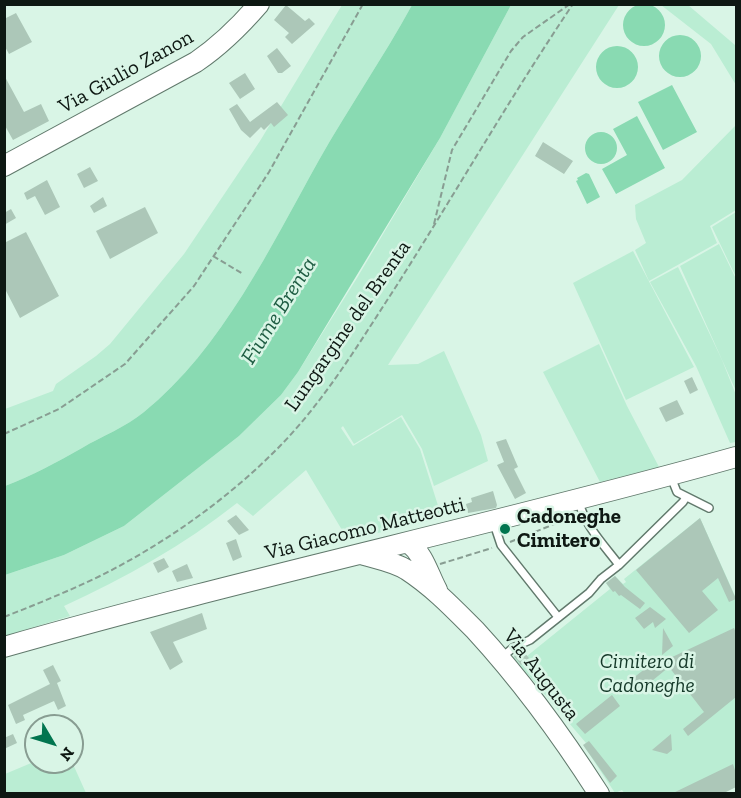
<!DOCTYPE html>
<style>
body{margin:0}
#map{position:relative;width:741px;height:798px;overflow:hidden;background:#d9f5e6;font-family:"Zilla Slab",serif}
canvas{display:block}
.frame{position:absolute;inset:0;border:6px solid #0e1813;pointer-events:none}
.north{position:absolute;left:24px;top:714px;width:60px;height:60px;box-sizing:border-box;background:#d9f5e6;border:2px solid #889d92;border-radius:50%;rotate:128deg;font-size:16px;font-weight:700;line-height:24px;text-align:center;color:#0e1813}
.north::after{content:'';display:block;margin:auto;width:21px;height:27px;background:#01754f;clip-path:polygon(50% 0,100% 100%,50% 72%,0 100%)}
</style>
<div id="map">
<canvas width="741" height="798"></canvas>
<div class="frame"></div>
<div class="north">N</div>
</div>
<script>
const c = document.querySelector('canvas').getContext('2d');
c.lineJoin = 'round';
function paint(path, color) { c.fillStyle = color; c.fill(path, 'evenodd'); }
function trace(path, color, width, dash) { c.strokeStyle = color; c.lineWidth = width; c.lineCap = dash ? 'butt' : 'round'; c.setLineDash(dash || []); c.stroke(path); }
function label(font, color, halo, rows, align = 'center') {
  c.font = font + ' "Zilla Slab",serif'; c.lineWidth = 5; c.setLineDash([]); c.textBaseline = 'middle'; c.strokeStyle = halo; c.fillStyle = color; for (const [text, x, y, turn = 0] of rows) {
    c.save(); c.translate(x, y); c.rotate((+turn || 0) * Math.PI / 180); c.textAlign = isNaN(turn) ? turn : align; if (halo) c.strokeText(text, 0, 0); c.fillText(text, 0, 0); c.restore();
  }
}
paint(new Path2D(`
 M 342,5 L 412,5 C 383,58 349,107 319,160 C 271,246 222,349 144,412 C 126,427 102,436 82,448 C 57,462 32,476 5,486 L 5,409 L 53,391 L 56,384 L 96,356 L 110,344 L 184,254 L 260,141 Z
 M 511,5 L 619,5 L 388,365 L 418,364 L 444,351 L 481,435 L 488,461 L 434,486 L 422,449 L 402,415 L 354,444 L 343,426 L 341,428 L 353,446 L 401,417 L 420,449 L 442,518 L 348,540 L 306,470 L 253,516 L 237,503 C 184,545 125,578 64,606 L 70,616 L 5,636 L 5,575 L 64,555 L 124,526 L 239,436 L 281,395 L 298,372 L 357,278 L 440,138 Z
 M 661,5 L 688,5 L 735,45 L 736,49 L 736,85 L 711,44 Z
 M 736,125 L 736,210 L 710,226 L 717,243 L 649,281 L 635,250 L 646,243 L 636,219 L 635,205 L 682,180 Z
 M 736,212 L 736,277 L 712,227 Z
 M 719,244 L 736,279 L 736,391 L 680,266 Z
 M 633,251 L 694,367 L 626,400 L 573,283 Z
 M 678,267 L 722,360 L 736,395 L 736,442 L 730,443 L 696,366 L 650,282 Z
 M 599,344 L 627,406 L 659,467 L 600,482 L 543,372 Z
 M 700,518 L 736,598 L 736,787 L 722,793 L 625,794 L 622,790 L 615,793 L 584,746 L 586,743 L 513,657 L 522,650 L 527,656 L 610,589 L 606,583 L 615,576 L 623,584 L 626,582 L 624,579 Z
 M 36,761 L 72,762 L 86,793 L 5,793 L 5,774 Z`), '#baedd3');
paint(new Path2D(`
 M623 25a21 21 0 1 1 42 0a21 21 0 1 1-42 0Z
 M 412,5 L 511,5 L 440,138 L 298,372 L 281,395 L 239,436 L 124,526 L 64,555 L 5,575 L 5,486 C 32,476 57,462 82,448 C 102,436 126,427 144,412 C 222,349 271,246 319,160 C 349,107 383,58 412,5 Z
 M659 56a21 21 0 1 1 42 0a21 21 0 1 1-42 0Z
 M596 67a21 21 0 1 1 42 0a21 21 0 1 1-42 0Z
 M 672,85 L 697,132 L 663,150 L 638,102 Z
 M 637,116 L 665,168 L 616,194 L 602,169 L 627,155 L 613,129 Z
 M585 148a16 16 0 1 1 32 0a16 16 0 1 1-32 0Z
 M 586,173 L 589,174 L 600,197 L 587,204 L 576,181 L 578,180 L 577,178 Z`), '#89dab2');
paint(new Path2D(`
 M 286,5 L 305,21 L 309,18 L 315,24 L 292,44 L 285,37 L 289,33 L 274,20 Z
 M 16,13 L 32,42 L 9,54 L 4,45 L 4,19 Z
 M 277,48 L 291,66 L 282,73 L 278,73 L 267,56 Z
 M 245,73 L 255,89 L 240,99 L 229,83 Z
 M 4,75 L 24,112 L 41,104 L 49,121 L 13,140 L 4,124 Z
 M 277,102 L 288,115 L 274,127 L 271,123 L 264,130 L 261,127 L 250,138 L 241,130 L 229,109 L 237,104 L 250,122 Z
 M 543,142 L 573,161 L 564,174 L 535,156 Z
 M 90,167 L 98,181 L 84,188 L 77,174 Z
 M 47,180 L 60,207 L 45,215 L 35,196 L 27,200 L 24,193 Z
 M 103,197 L 107,206 L 94,213 L 90,206 Z
 M 145,207 L 158,233 L 110,259 L 96,231 Z
 M 11,209 L 16,218 L 4,225 L 4,213 Z
 M 26,232 L 59,296 L 20,318 L 4,287 L 4,243 Z
 M 692,377 L 698,390 L 690,394 L 684,381 Z
 M 677,400 L 684,414 L 666,422 L 659,408 Z
 M 506,439 L 518,467 L 514,469 L 526,493 L 515,499 L 497,465 L 504,462 L 496,442 Z
 M 493,491 L 497,505 L 496,508 L 468,513 L 466,504 L 472,502 L 471,498 Z
 M 236,515 L 249,530 L 239,535 L 227,521 Z
 M 700,518 L 736,599 L 729,602 L 718,578 L 702,591 L 718,610 L 689,633 L 636,570 Z
 M 236,539 L 242,557 L 233,561 L 226,543 Z
 M 164,558 L 169,567 L 158,573 L 153,563 Z
 M 187,564 L 193,578 L 177,582 L 172,571 Z
 M 615,576 L 625,587 L 645,603 L 640,609 L 621,595 L 619,596 L 615,591 L 613,592 L 606,583 Z
 M 650,607 L 666,619 L 655,628 L 653,622 L 644,629 L 635,618 Z
 M 202,613 L 207,629 L 173,642 L 183,662 L 170,670 L 150,632 Z
 M 663,628 L 673,646 L 662,655 Z
 M 734,628 L 736,633 L 736,697 L 688,736 L 683,729 L 704,712 L 669,667 L 636,694 L 627,683 L 651,664 L 653,666 Z
 M 522,650 L 529,658 L 521,665 L 514,656 Z
 M 53,665 L 61,681 L 57,683 L 66,706 L 58,710 L 54,701 L 23,715 L 25,720 L 16,724 L 8,705 L 50,684 L 43,670 Z
 M 612,695 L 620,706 L 585,734 L 576,724 Z
 M 13,734 L 17,743 L 4,749 L 4,738 Z
 M 671,734 L 672,750 L 667,754 L 652,750 Z
 M 589,741 L 617,776 L 610,783 L 583,745 Z
 M 733,764 L 736,773 L 736,787 L 722,794 L 671,794 Z`), '#acc7b8');
const lane = new Path2D(`
 M 671,477 L 677,492 L 709,508
 M 494,524 L 501,545 L 558,617
 M 619,565 L 683,502 L 686,497
 M 501,658 L 514,647 L 530,640 L 589,593 L 601,579 L 619,565 C 604,545 585,526 579,502`);
const secondary = new Path2D(`
 M 4,166 L 196,62 C 221,45 240,26 259,4
 M 409,543 C 424,555 428,573 437,590
 M 364,555 C 378,559 394,562 407,570 C 433,587 453,608 475,630 C 521,680 562,736 599,794
 M 4,647 C 247,577 494,525 736,457`);
trace(lane, '#61796c', 10);
trace(secondary, '#61796c', 22);
trace(new Path2D(`
 M 434,224 L 452,150 L 511,51 L 523,37 L 570,4
 M 213,256 L 243,274
 M 4,434 L 59,409 L 125,364 L 194,286 L 269,172 L 363,4
 M 510,542 L 567,519
 M 440,564 L 492,548
 M 4,617 C 37,604 69,591 100,576 C 166,543 229,498 280,446 C 326,399 361,340 397,285 C 456,192 511,96 573,4`), '#889d92', 2, [6, 3]);
trace(lane, '#fff', 7);
trace(secondary, '#fff', 20);
for (const [x, y, r, color] of [
 [505,529,6,"#01754f"]
]) { const dot = new Path2D(); dot.arc(x, y, r, 0, 2 * Math.PI); c.fillStyle = color; c.fill(dot); trace(dot, '#d9f5e6', 2); }
label('21px', '#0e1813', '#d9f5e6', [
 ["Via Giulio Zanon",126,72,-29],
 ["Lungargine del Brenta",348,326,-55],
 ["Via Giacomo Matteotti",365,529,-14],
 ["Via Augusta",541,675,52]
]);
label('bold 21px', '#0e1813', '#d9f5e6', [
 ["Cadoneghe",517,517],
 ["Cimitero",517,541]
], 'left');
label('italic 21px', '#153929', '#d9f5e6', [
 ["Cimitero di",647,662],
 ["Cadoneghe",647,686]
]);
label('italic 22px', '#1f5d43', '#d9f5e6', [
 ["Fiume Brenta",279,311,-58]
]);
</script>
